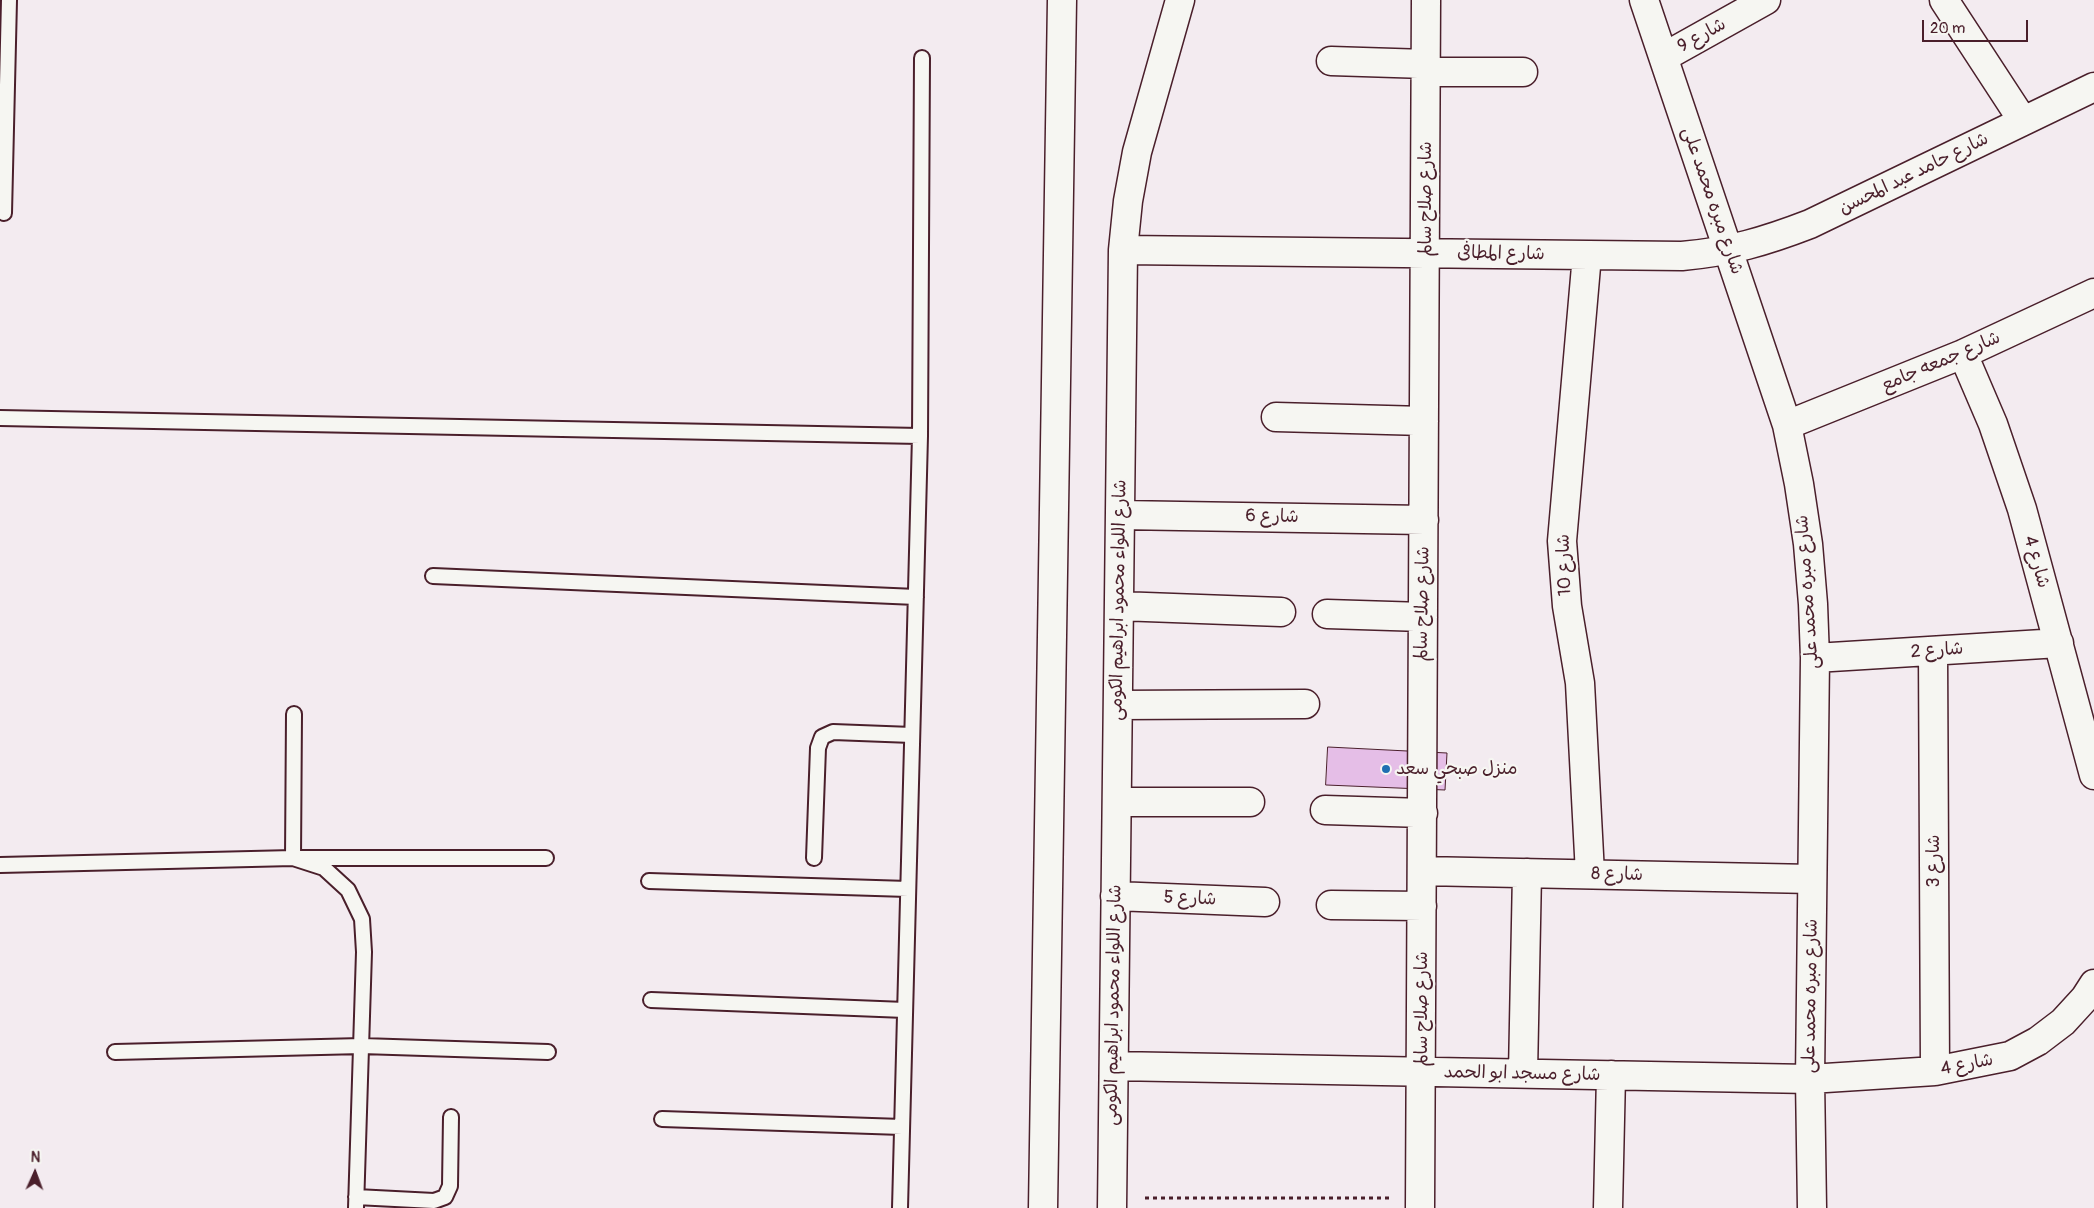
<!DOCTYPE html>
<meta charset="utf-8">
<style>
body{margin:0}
#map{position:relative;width:2094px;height:1208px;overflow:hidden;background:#f3ebf0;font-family:Pangolin,sans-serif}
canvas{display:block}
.north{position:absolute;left:10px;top:1148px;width:50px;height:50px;-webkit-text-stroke:4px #f6f6f2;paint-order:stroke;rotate:2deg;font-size:14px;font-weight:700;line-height:20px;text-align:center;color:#4a1f2b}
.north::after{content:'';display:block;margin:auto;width:18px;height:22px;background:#4a1f2b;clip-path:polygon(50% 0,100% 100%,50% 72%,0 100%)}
.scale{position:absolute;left:1922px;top:20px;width:106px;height:22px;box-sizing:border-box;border:2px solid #4a1f2b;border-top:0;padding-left:6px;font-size:15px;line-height:18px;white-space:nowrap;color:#4a1f2b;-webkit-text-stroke:4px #f6f6f2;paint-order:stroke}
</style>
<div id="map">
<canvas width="2094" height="1208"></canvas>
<div class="north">N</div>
<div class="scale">20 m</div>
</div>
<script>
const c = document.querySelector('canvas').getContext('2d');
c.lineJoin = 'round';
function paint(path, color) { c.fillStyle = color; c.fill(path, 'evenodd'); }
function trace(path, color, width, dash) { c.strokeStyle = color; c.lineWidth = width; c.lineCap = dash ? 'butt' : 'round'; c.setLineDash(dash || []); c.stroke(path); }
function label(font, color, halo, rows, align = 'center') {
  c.font = font + ' Pangolin,"Playpen Sans Arabic",sans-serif'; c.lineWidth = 4.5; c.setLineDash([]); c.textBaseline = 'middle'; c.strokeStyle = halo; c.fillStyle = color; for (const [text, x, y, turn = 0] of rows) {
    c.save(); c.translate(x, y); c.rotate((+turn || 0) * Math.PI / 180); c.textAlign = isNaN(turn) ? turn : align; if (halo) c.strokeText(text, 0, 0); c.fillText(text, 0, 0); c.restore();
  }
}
const building = new Path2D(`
 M 1328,747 L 1447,753 L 1445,790 L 1326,785 Z`);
paint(building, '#e5bee7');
trace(building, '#4a1f2b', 1);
const service = new Path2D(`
 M 4,213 L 9,0
 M 0,418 L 920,436
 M 433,576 L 916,597
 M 294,714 L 293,858 L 546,858
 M 814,858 L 818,748 L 822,737 L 833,732 L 912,735
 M 0,865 L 293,858 L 324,868 L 348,890 L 362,919 L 364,952 L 356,1208
 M 649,881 L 908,889
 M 651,1000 L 905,1010
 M 115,1052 L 362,1046 L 548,1052
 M 662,1119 L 902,1127
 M 356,1197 L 434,1201 L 445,1197 L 450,1186 L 451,1117
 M 900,1208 L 920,436 L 922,58`);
const minor = new Path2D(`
 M 1644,0 L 1787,425 L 1799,484 L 1808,544 L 1813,604 L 1815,658 L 1810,1079 L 1812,1208
 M 1944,0 L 2023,121
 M 1664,57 L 1766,0
 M 1331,61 L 1426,64
 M 1426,72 L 1523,72
 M 1123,250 L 1682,256 C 1729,252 1766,241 1810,224 L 2094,87
 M 1587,255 L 1562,541 L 1567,606 L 1580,683 L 1590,874
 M 1963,354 L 1993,424 L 2022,509 L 2094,775
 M 1276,417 L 1424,421
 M 1787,425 L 1963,354 L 2094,293
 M 1120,515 L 1424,520
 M 1119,606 L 1281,612
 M 1327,614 L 1423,617
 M 1933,651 L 1935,1071
 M 1815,658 L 2059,643
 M 1118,705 L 1305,704
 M 1117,802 L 1250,802
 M 1325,810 L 1423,813
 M 1422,871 L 1812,879
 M 1115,896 L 1265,902
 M 1331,905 L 1422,906
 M 1114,1066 L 1810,1079 L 1935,1071 L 2010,1056 L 2038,1041 L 2063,1022 L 2085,998 L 2094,984
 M 1523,1073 L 1527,873
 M 1043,1208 L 1062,0
 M 1112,1208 L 1123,250 L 1128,201 L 1137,152 L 1180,0
 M 1420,1208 L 1426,0
 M 1608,1208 L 1611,1075`);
trace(service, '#4a1f2b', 18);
trace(minor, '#4a1f2b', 31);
trace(new Path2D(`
 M 1145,1198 L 1389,1198`), '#4a1f2b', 3, [4, 4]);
trace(service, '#f6f6f2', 14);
trace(minor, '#f6f6f2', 28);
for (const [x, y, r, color] of [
 [1386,769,5,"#1f6fb2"]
]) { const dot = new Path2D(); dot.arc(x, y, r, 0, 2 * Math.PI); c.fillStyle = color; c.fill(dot); trace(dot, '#f6f6f2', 2); }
label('18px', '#4a1f2b', '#f6f6f2', [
 ["شارع 9",1702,36,-29],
 ["شارع حامد عبد المحسن",1914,174,-26],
 ["شارع صلاح سالم",1426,199,-90],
 ["شارع مبره محمد على",1712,201,71],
 ["شارع المطافى",1501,254,1],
 ["شارع جمعه جامع",1941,362,-23],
 ["شارع 6",1272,517,1],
 ["شارع 4",2036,562,74],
 ["شارع 10",1565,565,-92],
 ["شارع مبره محمد على",1808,592,-94],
 ["شارع اللواء محمود ابراهيم الكومى",1119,600,-89],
 ["شارع صلاح سالم",1423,604,-89],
 ["شارع 2",1937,651,-4],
 ["شارع 3",1934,861,-90],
 ["شارع 8",1617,875,1],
 ["شارع 5",1190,899,2],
 ["شارع مبره محمد على",1811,996,-89],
 ["شارع اللواء محمود ابراهيم الكومى",1114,1005,-89],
 ["شارع صلاح سالم",1422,1009,-90],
 ["شارع 4",1967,1065,-11],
 ["شارع مسجد ابو الحمد",1522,1074,1]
]);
label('18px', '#4a1f2b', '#f6f6f2', [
 ["منزل صبحي سعد",1396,769]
], 'left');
</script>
